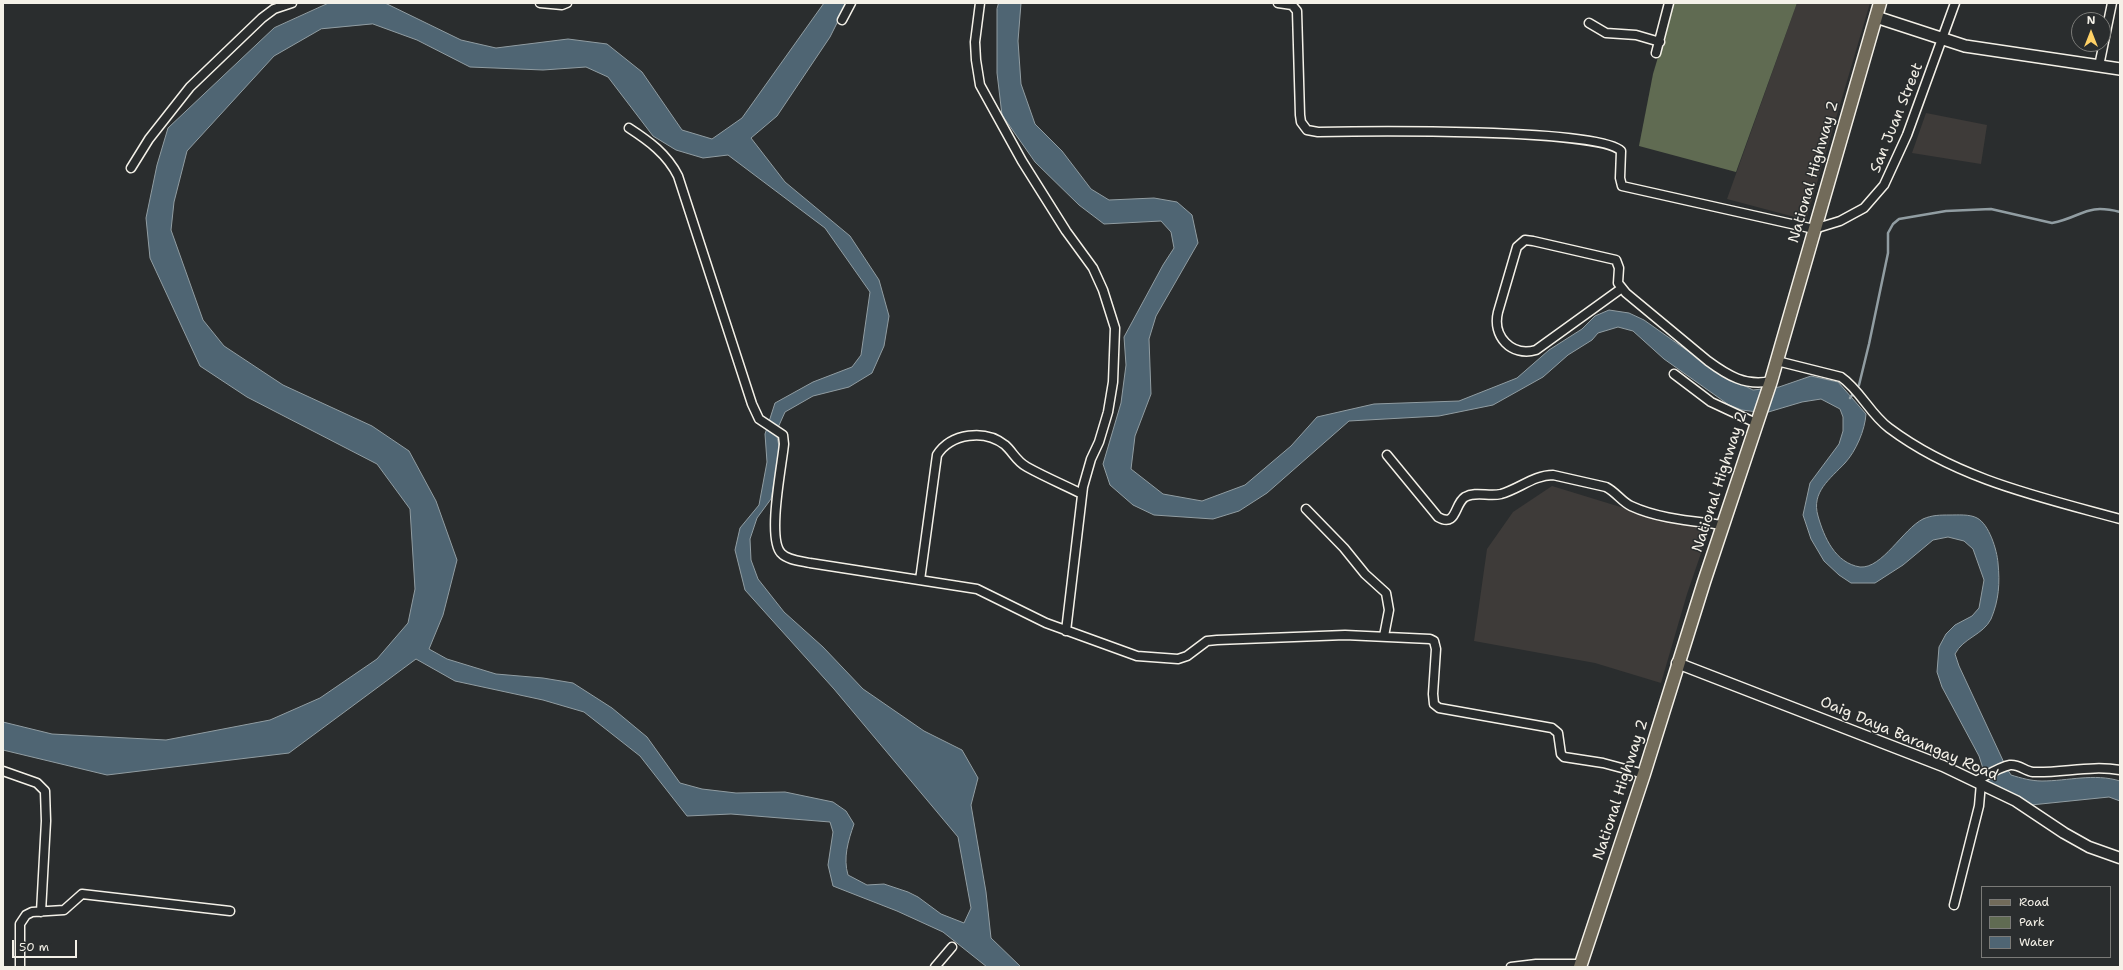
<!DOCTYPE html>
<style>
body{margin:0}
#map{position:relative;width:2123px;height:970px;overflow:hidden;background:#2a2d2e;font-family:"Shantell Sans",sans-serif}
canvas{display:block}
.frame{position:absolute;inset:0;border:4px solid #f4f1e8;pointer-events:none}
.legend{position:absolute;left:1981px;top:886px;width:130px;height:72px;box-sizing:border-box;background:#2a2d2e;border:1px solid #7b7b78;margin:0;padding:5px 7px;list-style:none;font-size:12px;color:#f4f1e8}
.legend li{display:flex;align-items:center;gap:8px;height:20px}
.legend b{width:20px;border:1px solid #7b7b78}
.north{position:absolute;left:2071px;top:12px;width:40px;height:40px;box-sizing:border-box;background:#2a2d2e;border:1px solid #7b7b78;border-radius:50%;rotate:0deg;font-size:11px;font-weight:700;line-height:16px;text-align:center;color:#f4f1e8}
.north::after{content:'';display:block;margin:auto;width:14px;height:18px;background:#ffd166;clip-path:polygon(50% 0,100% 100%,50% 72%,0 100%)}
.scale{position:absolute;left:12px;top:940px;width:65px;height:18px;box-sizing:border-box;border:2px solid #f4f1e8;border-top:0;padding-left:5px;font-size:12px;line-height:14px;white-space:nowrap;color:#f4f1e8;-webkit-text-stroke:3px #2a2d2e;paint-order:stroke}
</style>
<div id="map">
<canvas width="2123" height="970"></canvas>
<div class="frame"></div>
<ul class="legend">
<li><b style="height:5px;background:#726b5a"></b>Road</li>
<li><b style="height:11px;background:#606b52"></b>Park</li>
<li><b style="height:11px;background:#4f6573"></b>Water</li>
</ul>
<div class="north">N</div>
<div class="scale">50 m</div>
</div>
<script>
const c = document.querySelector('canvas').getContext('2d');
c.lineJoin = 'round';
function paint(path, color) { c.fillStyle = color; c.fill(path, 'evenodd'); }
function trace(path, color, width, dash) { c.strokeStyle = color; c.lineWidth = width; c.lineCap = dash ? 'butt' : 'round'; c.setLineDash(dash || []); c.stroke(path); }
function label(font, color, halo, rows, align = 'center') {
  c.font = font + ' "Shantell Sans",sans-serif'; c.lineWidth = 3; c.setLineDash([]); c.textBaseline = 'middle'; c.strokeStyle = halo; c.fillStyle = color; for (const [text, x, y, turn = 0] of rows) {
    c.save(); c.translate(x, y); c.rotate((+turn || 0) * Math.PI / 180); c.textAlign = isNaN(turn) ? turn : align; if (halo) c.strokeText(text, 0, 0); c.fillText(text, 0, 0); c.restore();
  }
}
paint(new Path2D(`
 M 1797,3 L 1870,3 L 1806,220 L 1727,199 Z
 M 1926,113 L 1987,125 L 1981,164 L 1912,153 Z
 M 1552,486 L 1627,509 L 1710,527 L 1687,594 L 1661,683 L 1595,663 L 1474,641 L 1487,549 L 1513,512 Z`), '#3e3b39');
paint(new Path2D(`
 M 1674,3 L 1797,3 L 1736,172 L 1639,146 L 1653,74 Z`), '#606b52');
const water = new Path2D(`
 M 329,3 L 385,3 L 461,40 L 496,48 L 568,39 L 607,44 L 642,72 L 682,130 L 712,139 L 742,118 L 824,3 L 847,3 L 830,37 L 777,116 L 751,138 L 785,182 L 850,236 L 879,280 L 889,316 L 884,346 L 872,373 L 849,387 L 813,396 L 785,412 L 776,432 L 780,451 L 771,499 L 757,518 L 750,539 L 751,560 L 758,579 L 784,612 L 823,647 L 863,689 L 924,731 L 962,750 L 978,778 L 971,805 L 986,892 L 991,938 L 1021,967 L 987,967 L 943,932 L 897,911 L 833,886 L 828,865 L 833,832 L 830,822 L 731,814 L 687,816 L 640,756 L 584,712 L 543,700 L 455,681 L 416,659 L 289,753 L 107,775 L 3,750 L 3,722 L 52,734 L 166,740 L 270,720 L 320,698 L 377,659 L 408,623 L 415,589 L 410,509 L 377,464 L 247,397 L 200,366 L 150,258 L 146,218 L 157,165 L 168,128 L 274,28 ZM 373,24 L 417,40 L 470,67 L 543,70 L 586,67 L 608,77 L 653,136 L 676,150 L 703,158 L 728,155 L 825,228 L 870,292 L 861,355 L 852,367 L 813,382 L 775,403 L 765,434 L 767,462 L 759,505 L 740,528 L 735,550 L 745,590 L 834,689 L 958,837 L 971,908 L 964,923 L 941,914 L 918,897 L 908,892 L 884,884 L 867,885 L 848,875 C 843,858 848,841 854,824 L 846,811 L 833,802 L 785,792 L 736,793 L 702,789 L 680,783 L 647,737 L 612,708 L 573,683 L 543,678 L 496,674 L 447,659 L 429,649 L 443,615 L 457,560 L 436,501 L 409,451 L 372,426 L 283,385 L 224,346 L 203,320 L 171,230 L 174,202 L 187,151 L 274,56 L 321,29 Z
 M 999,3 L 1021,3 L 1018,41 L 1021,84 L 1035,124 L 1062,151 L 1091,189 L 1109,200 L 1154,198 L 1177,202 L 1192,215 L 1198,243 L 1156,316 L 1149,339 L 1151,394 L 1135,436 L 1131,469 L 1163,494 L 1202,501 L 1245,485 L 1291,446 L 1317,417 L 1374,404 L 1459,401 L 1517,378 L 1549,350 L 1582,329 L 1595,316 L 1609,310 L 1629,313 L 1644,320 L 1719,373 L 1753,390 L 1779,387 L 1811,376 L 1838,382 L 1866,414 C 1865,430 1856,451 1845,463 C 1830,479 1811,492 1818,516 C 1824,537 1835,563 1860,567 C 1882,569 1903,529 1923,519 C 1932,515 1940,515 1950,515 C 1957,515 1970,514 1977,518 C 1989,524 1997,550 1998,563 C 2000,583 1999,600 1991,619 C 1983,635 1963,638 1955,654 L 1959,666 L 2006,767 L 2011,775 C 2021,778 2031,781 2042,781 C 2068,781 2094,773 2120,781 L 2120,801 L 2109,797 L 2031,805 L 2003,792 L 1987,781 L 1979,756 L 1942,687 L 1937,672 L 1939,647 L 1946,634 L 1955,625 L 1972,616 L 1979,608 L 1984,580 L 1973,549 L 1964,541 L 1948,537 L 1933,540 L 1903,565 L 1875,583 L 1851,583 L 1839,575 L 1824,561 L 1811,539 L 1803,515 L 1810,483 L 1839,444 L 1843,431 L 1843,417 L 1840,409 L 1821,399 L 1802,402 L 1765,413 L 1742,410 L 1729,405 L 1664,359 L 1633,331 L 1618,327 L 1598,333 L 1592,340 L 1568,355 L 1543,377 L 1493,405 L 1439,416 L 1349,421 L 1267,493 L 1239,511 L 1213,519 L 1154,515 L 1133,505 L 1110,485 L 1103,464 L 1121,403 L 1126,365 L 1124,337 L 1163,265 L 1174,248 L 1171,232 L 1161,221 L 1104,224 L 1079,205 L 1035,162 L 1002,115 L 997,73 L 997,9 Z`);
paint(water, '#4f6573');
trace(water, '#919da2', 1);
trace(new Path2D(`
 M 1850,398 L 1859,385 L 1869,344 L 1888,253 L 1888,233 L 1893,224 L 1899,219 L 1946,211 L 1991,209 L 2052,223 C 2083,217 2085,203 2120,212`), '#919da2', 2.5);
const minor = new Path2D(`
 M 540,3 L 562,5 L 567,3
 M 980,3 L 975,42 L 976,60 L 980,85 L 1022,161 L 1066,231 L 1093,268 L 1103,290 L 1115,328 L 1113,382 L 1108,412 L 1099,442 L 1091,459 L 1083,487 L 1066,631
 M 1278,3 L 1292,5 L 1297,11 L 1300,115 L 1301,122 L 1307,130 L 1318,132 C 1360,131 1600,128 1621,151 L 1620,178 L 1622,186 L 1814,229 L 1840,221 L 1864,208 L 1884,185 L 1907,135 L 1955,3
 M 842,20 L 851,3
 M 1589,23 L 1606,33 L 1636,35 L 1660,42
 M 1656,53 L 1669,3
 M 2099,66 L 2112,3
 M 629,128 C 649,141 667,154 678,176 L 752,404 L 759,419 L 783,435 L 784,444 C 782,465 767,538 781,553 C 787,560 801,561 810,563 L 977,589 L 1046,623 L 1137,656 L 1178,659 L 1187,656 L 1207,641 L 1217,640 L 1345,635 L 1430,639 L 1434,641 L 1436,649 L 1433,694 L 1434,704 L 1439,708 L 1552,728 L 1558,733 L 1561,754 L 1564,757 L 1603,763 L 1644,774
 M 131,168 L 149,139 L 190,87 L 262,18 L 274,9 L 292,3
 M 1622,288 L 1536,350 C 1511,357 1492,336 1498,312 L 1517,247 L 1525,240 L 1533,241 L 1616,260 L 1619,268 L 1618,283 L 1626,293 L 1708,361 C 1727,375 1746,387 1771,381
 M 1777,361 L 1841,377 C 1860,390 1870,414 1889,428 C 1957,479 2040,497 2120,519
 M 1674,374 L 1711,402 L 1756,423
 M 1387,455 L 1438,517 C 1457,528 1454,504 1465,497 C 1476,491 1489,497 1501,494 C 1519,489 1534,475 1553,475 L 1606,487 C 1616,492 1622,502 1631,506 C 1659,519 1693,521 1723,525
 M 1306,509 L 1344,548 L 1365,574 L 1386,593 L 1389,610 L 1384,636
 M 920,580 L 937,455 C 951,433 985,429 1005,445 C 1013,452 1016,461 1027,467 C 1045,477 1064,485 1082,494
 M 3,771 L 37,783 L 45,791 L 46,821 L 41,912
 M 1976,781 C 1986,776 1999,767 2010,765 C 2019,764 2025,771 2033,772 C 2063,773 2091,765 2120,770
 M 1954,905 L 1979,806 L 1981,783
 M 20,967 L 20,924 L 26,915 L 32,912 L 64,910 L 82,894 L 230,911
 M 935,967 L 952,947
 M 1511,967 L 1536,964 L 1581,964`);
const tertiary = new Path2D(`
 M 1677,663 L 1943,766 L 2016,801 L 2064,833 L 2089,847 L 2120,858`);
const secondary = new Path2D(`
 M 1876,17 L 1965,46 L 2120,69`);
const primary = new Path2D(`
 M 1580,967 L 1644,774 L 1704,582 L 1771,381 L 1880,3`);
trace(minor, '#f4f1e8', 11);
trace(tertiary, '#f4f1e8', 13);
trace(secondary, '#f4f1e8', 14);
trace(primary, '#f4f1e8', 15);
trace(minor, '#2a2d2e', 8);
trace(tertiary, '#2a2d2e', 10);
trace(secondary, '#2a2d2e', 11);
trace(primary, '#726b5a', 12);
label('15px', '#f4f1e8', '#2a2d2e', [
 ["San Juan Street",1897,118,-68],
 ["National Highway 2",1814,172,-74],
 ["National Highway 2",1720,482,-72],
 ["Oaig Daya Barangay Road",1909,739,23],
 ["National Highway 2",1621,790,-72]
]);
</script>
